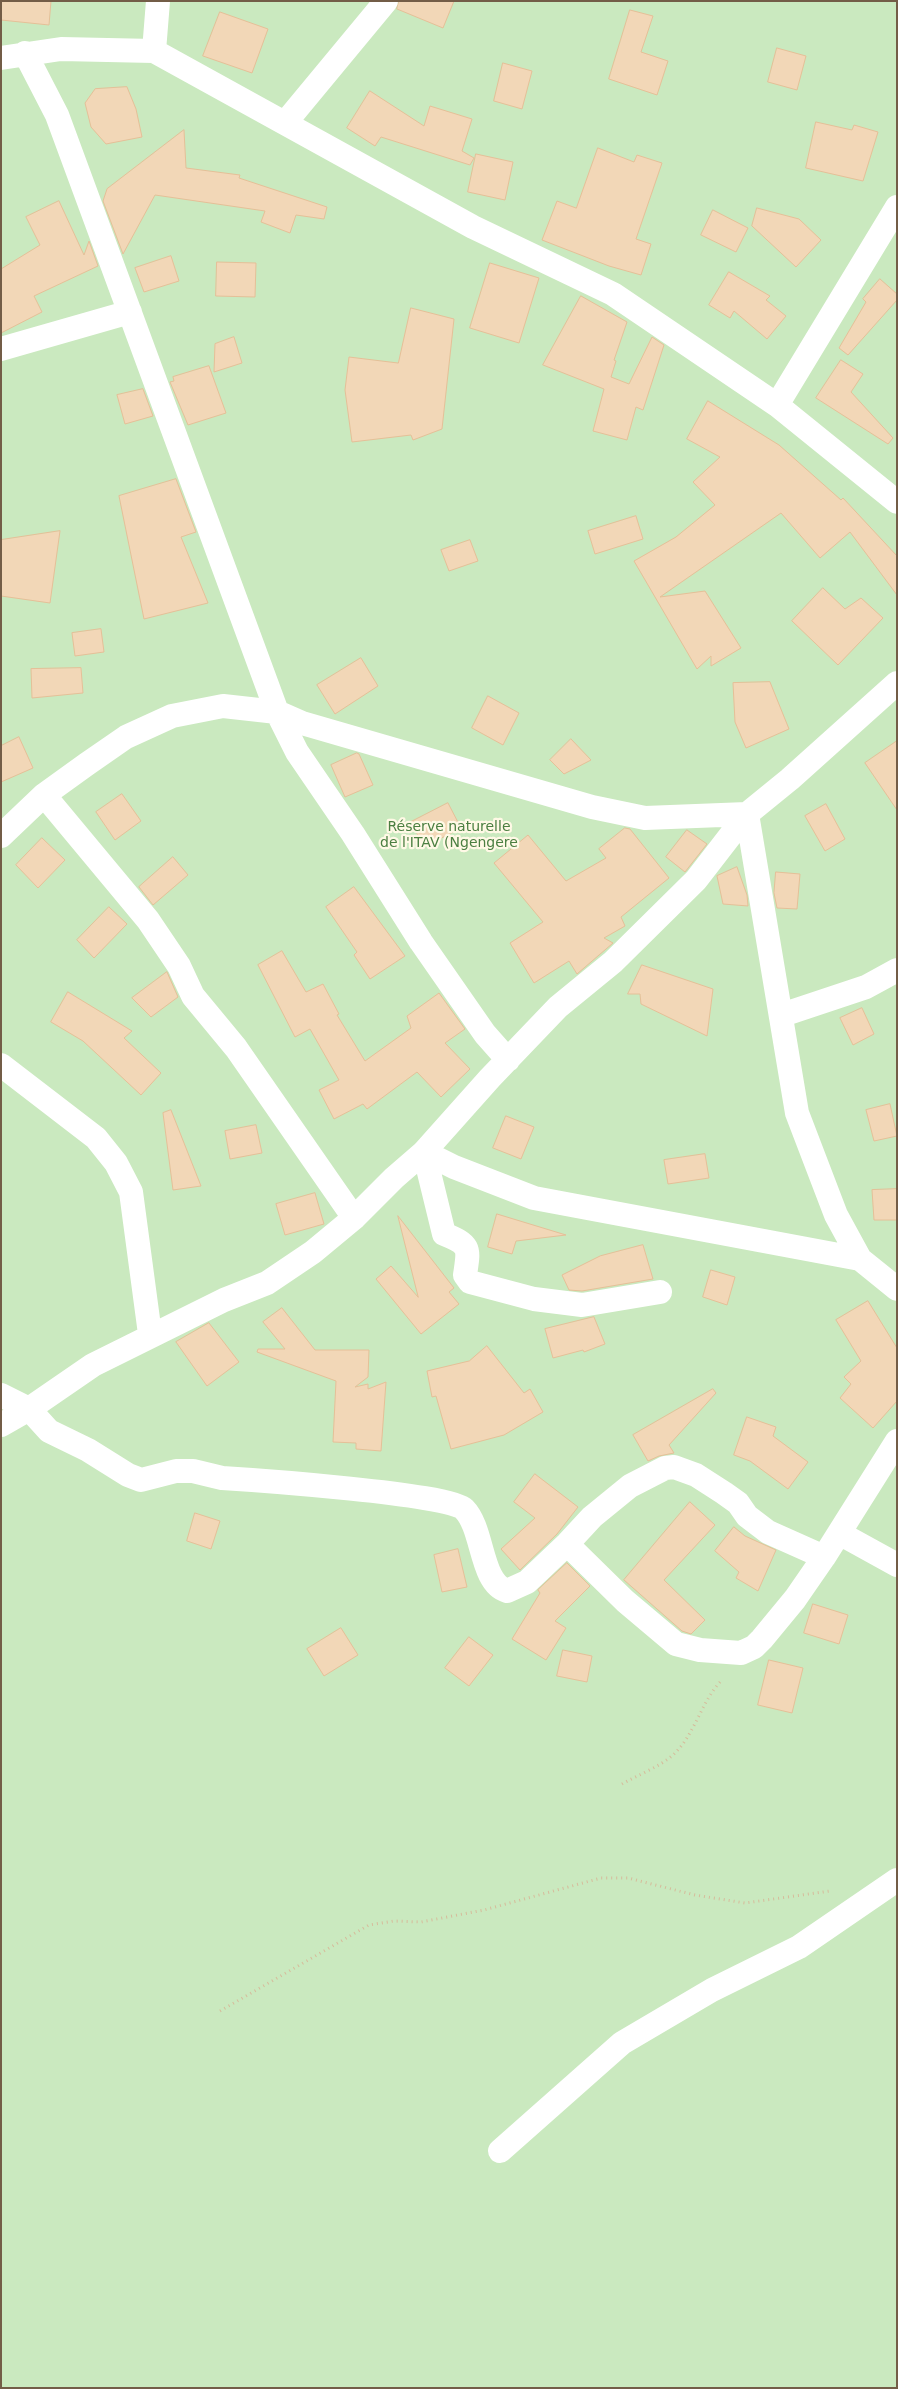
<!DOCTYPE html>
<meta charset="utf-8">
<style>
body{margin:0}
#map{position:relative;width:898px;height:2389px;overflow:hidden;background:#fcf5e0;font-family:"DejaVu Sans",sans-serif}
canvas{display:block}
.frame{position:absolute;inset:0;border:2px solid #735d47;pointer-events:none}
</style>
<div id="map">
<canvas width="898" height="2389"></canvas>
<div class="frame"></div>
</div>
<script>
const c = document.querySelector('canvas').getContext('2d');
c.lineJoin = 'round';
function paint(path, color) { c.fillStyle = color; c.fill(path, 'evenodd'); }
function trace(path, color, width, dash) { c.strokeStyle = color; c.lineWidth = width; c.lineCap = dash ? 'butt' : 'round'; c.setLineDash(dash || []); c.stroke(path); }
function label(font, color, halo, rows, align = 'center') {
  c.font = font + ' "DejaVu Sans",sans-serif'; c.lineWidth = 4.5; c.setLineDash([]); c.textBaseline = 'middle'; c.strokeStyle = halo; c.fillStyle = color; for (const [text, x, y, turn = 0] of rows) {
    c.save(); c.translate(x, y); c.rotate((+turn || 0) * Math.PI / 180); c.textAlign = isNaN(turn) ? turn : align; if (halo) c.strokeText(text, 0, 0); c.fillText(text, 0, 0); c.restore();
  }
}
paint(new Path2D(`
 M 1,1 L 897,1 L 897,2388 L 1,2388 Z`), '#cae9bf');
const building = new Path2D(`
 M 1,1 L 51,1 L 49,25 L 1,20 Z
 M 399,1 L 454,1 L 443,28 L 397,9 Z
 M 630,10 L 653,16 L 641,52 L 668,61 L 657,95 L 609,79 Z
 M 220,12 L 268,29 L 252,73 L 203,56 Z
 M 777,48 L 806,56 L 797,90 L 768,82 Z
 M 503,63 L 532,71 L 522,109 L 494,101 Z
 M 127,87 L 136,109 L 142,137 L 106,144 L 91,127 L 85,103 L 95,89 Z
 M 370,91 L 424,126 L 430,106 L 472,119 L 462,151 L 474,158 L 470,165 L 381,137 L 375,146 L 347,128 Z
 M 816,122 L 852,130 L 854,125 L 878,132 L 863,181 L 806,168 Z
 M 184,130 L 186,168 L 240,175 L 239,178 L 327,207 L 324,219 L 296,215 L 290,233 L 261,222 L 265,211 L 155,195 L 123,254 L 103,201 L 107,189 Z
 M 598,148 L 634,162 L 637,155 L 662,163 L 636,239 L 651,244 L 641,275 L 609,266 L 542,240 L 557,201 L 576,208 Z
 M 476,154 L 513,162 L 505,200 L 468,192 Z
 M 59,201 L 84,255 L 89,241 L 98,266 L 34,296 L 42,312 L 1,333 L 1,269 L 40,245 L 26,217 Z
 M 757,208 L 799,219 L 821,240 L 796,267 L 752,226 Z
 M 713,210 L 748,228 L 736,252 L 701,235 Z
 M 171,256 L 179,281 L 144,292 L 135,268 Z
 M 217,262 L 256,263 L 255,297 L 216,296 Z
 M 490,263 L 539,278 L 519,343 L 470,328 Z
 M 729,272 L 770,296 L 766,300 L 786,316 L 767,339 L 734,311 L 730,318 L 709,305 Z
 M 880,279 L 897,294 L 897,300 L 848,355 L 839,348 L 866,302 L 863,299 Z
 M 581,296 L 627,322 L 614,360 L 616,361 L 611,377 L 629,384 L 652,337 L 664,345 L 643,410 L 636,407 L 627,440 L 593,431 L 604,389 L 543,365 Z
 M 411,308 L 454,319 L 442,429 L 413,440 L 411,435 L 352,442 L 345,390 L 349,357 L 398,363 Z
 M 234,337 L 242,363 L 214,372 L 215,344 Z
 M 841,360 L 863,374 L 851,392 L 893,438 L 888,444 L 816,398 Z
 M 209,366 L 226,413 L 188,425 L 170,382 L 174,381 L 173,377 Z
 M 143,389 L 153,416 L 125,424 L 117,395 Z
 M 708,401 L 779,445 L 841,500 L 843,498 L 897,556 L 897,595 L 850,532 L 820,558 L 781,513 L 660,597 L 705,591 L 741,648 L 711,666 L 711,656 L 697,669 L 634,561 L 676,537 L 715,505 L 693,482 L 720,457 L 687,439 Z
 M 176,479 L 196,532 L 181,537 L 208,603 L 144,619 L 119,496 Z
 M 636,516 L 643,539 L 595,554 L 588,531 Z
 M 60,531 L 50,603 L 1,596 L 1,540 Z
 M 470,540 L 478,561 L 449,571 L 441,550 Z
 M 823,588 L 845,609 L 861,598 L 883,618 L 838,665 L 792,621 Z
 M 101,629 L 104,652 L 75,656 L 72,633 Z
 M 361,658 L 378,686 L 335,714 L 317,685 Z
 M 81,668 L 83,693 L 32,698 L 31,669 Z
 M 770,682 L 789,729 L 746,748 L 735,722 L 733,683 Z
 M 488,696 L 519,713 L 503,745 L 472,728 Z
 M 19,737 L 33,768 L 1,782 L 1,746 Z
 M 571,739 L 591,760 L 564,774 L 550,760 Z
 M 897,741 L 897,810 L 865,763 Z
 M 357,753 L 359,754 L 373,785 L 345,797 L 331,765 Z
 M 122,794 L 141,821 L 115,840 L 96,812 Z
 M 448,803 L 461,828 L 424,847 L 411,822 Z
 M 826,804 L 845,839 L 825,851 L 805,816 Z
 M 625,828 L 630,829 L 669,878 L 621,917 L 625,926 L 604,938 L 613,943 L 577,974 L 569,961 L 534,983 L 510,943 L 543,922 L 494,863 L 528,835 L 566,881 L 606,858 L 599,849 Z
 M 687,830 L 707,844 L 685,872 L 666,857 Z
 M 42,838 L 65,860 L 38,888 L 16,865 Z
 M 173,857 L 188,875 L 153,905 L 139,887 Z
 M 737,867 L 747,895 L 748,906 L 723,904 L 717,876 Z
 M 776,872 L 800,874 L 797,909 L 777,908 L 774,893 Z
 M 354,887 L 405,956 L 370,979 L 354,955 L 357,952 L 326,907 Z
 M 109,907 L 127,924 L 94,958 L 77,940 Z
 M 282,951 L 306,992 L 323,984 L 339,1014 L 337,1015 L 365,1061 L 411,1028 L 407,1016 L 439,993 L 465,1029 L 445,1043 L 470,1069 L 441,1097 L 417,1072 L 367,1109 L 363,1104 L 334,1119 L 319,1090 L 339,1080 L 310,1029 L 295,1037 L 258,965 Z
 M 642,965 L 713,989 L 707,1036 L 641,1004 L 640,994 L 628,994 Z
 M 167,972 L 178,997 L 151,1017 L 132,998 Z
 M 68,992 L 132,1031 L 124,1038 L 161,1073 L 141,1095 L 83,1041 L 51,1022 Z
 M 862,1008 L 874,1034 L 853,1045 L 840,1018 Z
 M 890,1104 L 897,1136 L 874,1141 L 866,1110 Z
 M 171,1110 L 201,1186 L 173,1190 L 163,1113 Z
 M 506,1116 L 534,1127 L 521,1159 L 493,1148 Z
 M 256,1125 L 262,1153 L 230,1159 L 225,1131 Z
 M 705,1154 L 709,1178 L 668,1184 L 664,1160 Z
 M 897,1189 L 897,1220 L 874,1220 L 872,1190 Z
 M 315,1193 L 324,1224 L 285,1235 L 276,1204 Z
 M 497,1214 L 566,1235 L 516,1241 L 512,1254 L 488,1247 Z
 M 398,1216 L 454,1288 L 449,1292 L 459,1304 L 421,1334 L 376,1279 L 391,1266 L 418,1297 Z
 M 643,1245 L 653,1279 L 582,1291 L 569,1290 L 562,1275 L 600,1256 Z
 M 711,1270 L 735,1277 L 727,1305 L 703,1297 Z
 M 868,1301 L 897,1348 L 897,1401 L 873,1428 L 840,1398 L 851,1384 L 844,1377 L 861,1361 L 836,1320 Z
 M 282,1308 L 315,1350 L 369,1350 L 368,1377 L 355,1387 L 368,1384 L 368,1389 L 386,1382 L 381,1451 L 356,1449 L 356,1443 L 333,1442 L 336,1381 L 257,1352 L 258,1349 L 285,1349 L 263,1322 Z
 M 594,1317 L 605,1344 L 584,1352 L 583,1350 L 553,1358 L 545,1329 Z
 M 209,1323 L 239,1362 L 207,1386 L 176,1342 Z
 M 487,1346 L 524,1393 L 530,1389 L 543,1412 L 504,1435 L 451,1449 L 436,1396 L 432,1397 L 427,1371 L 469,1361 Z
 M 713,1389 L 716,1393 L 669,1445 L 674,1453 L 659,1456 L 648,1461 L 633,1435 Z
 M 747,1417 L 776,1427 L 773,1436 L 808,1462 L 788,1489 L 750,1461 L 734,1455 Z
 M 535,1474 L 578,1507 L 557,1534 L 520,1570 L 501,1549 L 535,1518 L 514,1502 Z
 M 690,1502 L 715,1525 L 664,1580 L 705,1620 L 691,1634 L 682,1631 L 624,1580 Z
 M 195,1513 L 220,1521 L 211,1549 L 187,1541 Z
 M 734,1527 L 745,1536 L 776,1550 L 758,1591 L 736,1578 L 739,1572 L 715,1551 Z
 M 458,1549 L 467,1587 L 442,1592 L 434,1555 Z
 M 567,1563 L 590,1586 L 555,1621 L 566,1628 L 546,1660 L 512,1639 L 540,1593 L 538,1590 Z
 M 813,1604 L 848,1615 L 839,1644 L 804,1633 Z
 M 341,1628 L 358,1655 L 324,1676 L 307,1649 Z
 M 469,1637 L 493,1655 L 469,1686 L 445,1668 Z
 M 563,1650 L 592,1656 L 587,1682 L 557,1676 Z
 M 769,1660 L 803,1668 L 792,1713 L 758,1705 Z`);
paint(building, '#f2d7b7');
trace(building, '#e5c098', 1);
trace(new Path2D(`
 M 622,1784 C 636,1776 661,1766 673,1755 C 695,1735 701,1701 722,1680
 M 220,2011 L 369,1925 L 394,1921 L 421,1922 L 484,1910 L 601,1878 L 628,1878 L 695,1895 L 745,1903 L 830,1891`), '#d6bb9b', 3, [1, 4]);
trace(new Path2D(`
 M 154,51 L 158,1
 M 25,53 L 57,115 L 277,712 L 297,752 L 353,834 L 421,942 L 485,1034 L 508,1060
 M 1,58 L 61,49 L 154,51 L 473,227 L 613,294 L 777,405 L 897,502
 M 285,123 L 386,1
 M 1,349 L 130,312
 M 777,405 L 897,207
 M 44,795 L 148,920 L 179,966 L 193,996 L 236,1048 L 354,1218
 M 747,814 L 797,1113 L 836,1215 L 860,1259 L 897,1289
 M 1,836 L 44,795 L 87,764 L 126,737 L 172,716 L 223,706 L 277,712 L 302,723 L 592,807 L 645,818 L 747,814 L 790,779 L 897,683
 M 782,1015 L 866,987 L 897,970
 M 1,1065 L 96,1138 L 116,1163 L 131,1192 L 150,1334
 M 424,1152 L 454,1167 L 534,1198 L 860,1259
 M 424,1152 L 444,1234 C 471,1245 469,1248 465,1275 L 470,1282 L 534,1299 L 582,1305 L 660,1292
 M 1,1395 L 29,1409 L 49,1431 L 88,1450 L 128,1475 L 141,1480 L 176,1471 L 193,1471 L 222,1478 C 255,1480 450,1494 464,1509 C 484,1529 480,1583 507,1591 L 527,1582 L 567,1544 L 592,1517 L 630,1486 L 665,1468 L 674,1467 L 696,1475 L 724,1493 L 738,1503 L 747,1516 L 768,1532 L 824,1557
 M 1,1425 L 29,1409 L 93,1365 L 224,1300 L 267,1283 L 313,1252 L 354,1218 L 394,1178 L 424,1152 L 490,1078 L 558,1007 L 613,962 L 696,880 L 747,814
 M 839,1533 L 897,1565
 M 567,1544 L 625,1601 L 676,1644 L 700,1650 L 741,1653 L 754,1647 L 762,1639 L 795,1599 L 824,1557 L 897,1441
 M 500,2151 L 622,2043 L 712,1990 L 799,1947 L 897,1880`), '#fff', 24);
label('14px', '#4b7f41', '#fff9e6', [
 ["Réserve naturelle",449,827],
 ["de l'ITAV (Ngengere",449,843]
]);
</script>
